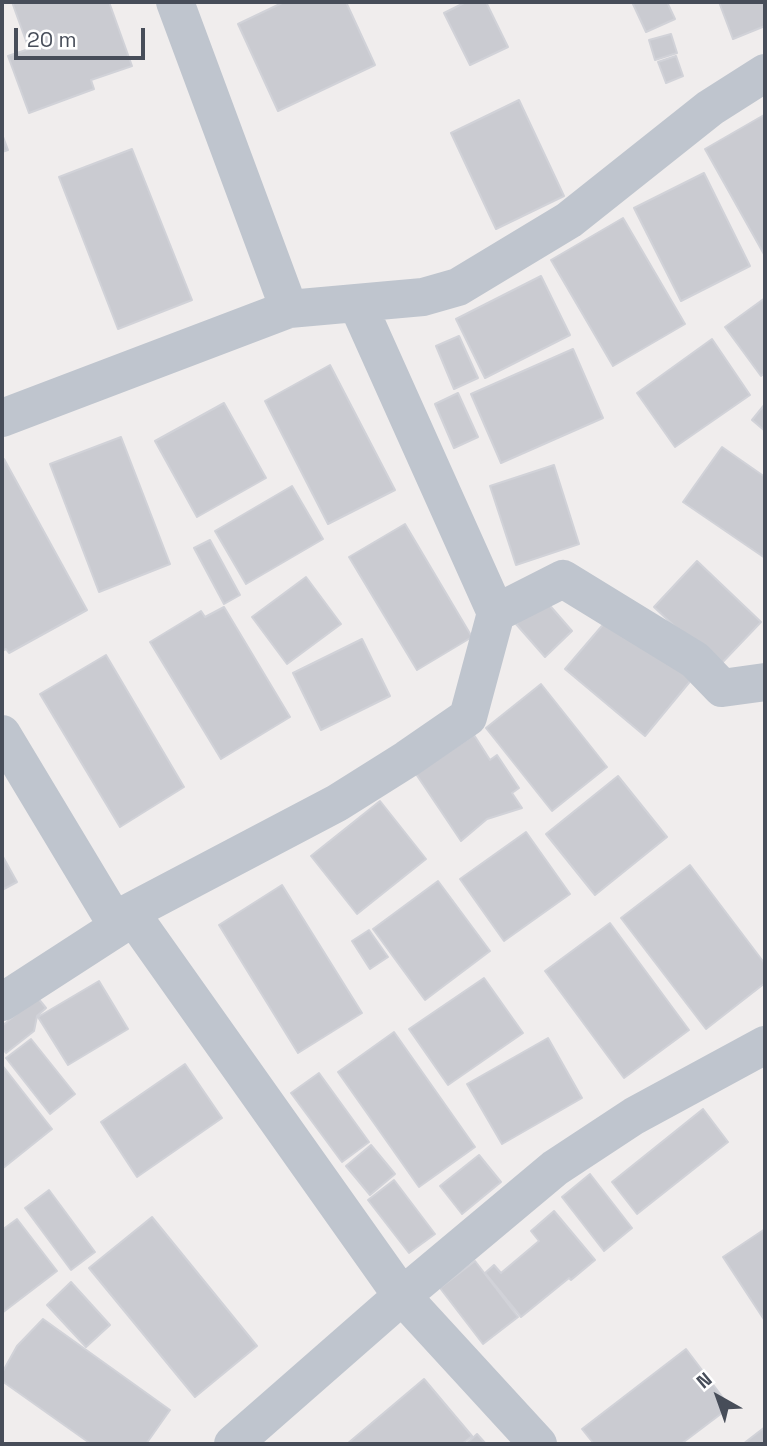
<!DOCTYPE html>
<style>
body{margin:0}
#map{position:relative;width:767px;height:1446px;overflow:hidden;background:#f0eded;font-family:"Space Grotesk",sans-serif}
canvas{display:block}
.frame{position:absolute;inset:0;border:4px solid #474d59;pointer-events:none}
.north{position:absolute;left:683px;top:1362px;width:70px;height:70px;-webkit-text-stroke:5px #fff;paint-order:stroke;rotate:320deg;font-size:19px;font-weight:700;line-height:28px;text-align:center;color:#474d59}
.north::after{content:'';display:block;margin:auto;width:24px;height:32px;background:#474d59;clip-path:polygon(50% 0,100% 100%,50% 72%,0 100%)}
.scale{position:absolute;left:14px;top:28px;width:131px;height:32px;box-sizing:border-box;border:4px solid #474d59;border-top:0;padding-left:9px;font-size:21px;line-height:24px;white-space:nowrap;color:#474d59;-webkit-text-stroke:5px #fff;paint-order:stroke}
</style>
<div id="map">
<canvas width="767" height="1446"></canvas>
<div class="frame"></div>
<div class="north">N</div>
<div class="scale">20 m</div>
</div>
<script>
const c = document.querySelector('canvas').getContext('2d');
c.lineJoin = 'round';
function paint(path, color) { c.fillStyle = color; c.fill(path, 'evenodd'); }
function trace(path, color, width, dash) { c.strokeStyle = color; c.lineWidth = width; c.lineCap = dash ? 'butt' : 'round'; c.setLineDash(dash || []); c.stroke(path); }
const building = new Path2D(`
 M 12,2 L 109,2 L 132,66 L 91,80 L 94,89 L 29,113 L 8,56 L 29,49 Z
 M 284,2 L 346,2 L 375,65 L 278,111 L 238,24 Z
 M 466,2 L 486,2 L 508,47 L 470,65 L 444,13 Z
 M 632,2 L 667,2 L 675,19 L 646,32 Z
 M 719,2 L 764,2 L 765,6 L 765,26 L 733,39 Z
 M 671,34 L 677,53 L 655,60 L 649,40 Z
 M 676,56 L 683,76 L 666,83 L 658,62 Z
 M 519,100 L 564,196 L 496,229 L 451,133 Z
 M 764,115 L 765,117 L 765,256 L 705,149 Z
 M 2,134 L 8,150 L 2,152 Z
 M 132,149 L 192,300 L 118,329 L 59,177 Z
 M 704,173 L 750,266 L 681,301 L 634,208 Z
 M 623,218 L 685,324 L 613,366 L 551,260 Z
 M 541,276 L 570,335 L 485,378 L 456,319 Z
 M 765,298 L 765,373 L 761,376 L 725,327 Z
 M 459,336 L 478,378 L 454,389 L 436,346 Z
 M 712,339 L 750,395 L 675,447 L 637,393 Z
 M 573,349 L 603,418 L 501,463 L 471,394 Z
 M 330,365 L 395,490 L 328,524 L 265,401 Z
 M 458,393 L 478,437 L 454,448 L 435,404 Z
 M 224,403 L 266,478 L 197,517 L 155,441 Z
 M 765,404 L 765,431 L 752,420 Z
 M 121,437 L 170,564 L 99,592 L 50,464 Z
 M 722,447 L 765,477 L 765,558 L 683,502 Z
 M 4,459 L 87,610 L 9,653 L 6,649 L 2,651 L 2,460 Z
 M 554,465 L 579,544 L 516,565 L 490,486 Z
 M 292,486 L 323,539 L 246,584 L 215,531 Z
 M 405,524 L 472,637 L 417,670 L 349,557 Z
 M 210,540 L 240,595 L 224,604 L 194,548 Z
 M 697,561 L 761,622 L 718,667 L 654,607 Z
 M 306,577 L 341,624 L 287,664 L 252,617 Z
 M 545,600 L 572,631 L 545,657 L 516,624 Z
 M 224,607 L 290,717 L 221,759 L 150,642 L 201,611 L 205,617 Z
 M 613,613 L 692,679 L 645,736 L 565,669 Z
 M 362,639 L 390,696 L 321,730 L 293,673 Z
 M 106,655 L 184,787 L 120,827 L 40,694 Z
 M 541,684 L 607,767 L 552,811 L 486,728 Z
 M 474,735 L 490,760 L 497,755 L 519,788 L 512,793 L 522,808 L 487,819 L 461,841 L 416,774 Z
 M 618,776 L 667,837 L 595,895 L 546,834 Z
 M 380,801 L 426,859 L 357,914 L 311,856 Z
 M 526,832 L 570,894 L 504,941 L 460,879 Z
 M 2,855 L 17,882 L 2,890 Z
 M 690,865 L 765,964 L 765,983 L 706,1029 L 621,918 Z
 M 438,881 L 490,951 L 425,1000 L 373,929 Z
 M 282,885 L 362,1013 L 298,1053 L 219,925 Z
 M 610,923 L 689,1030 L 624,1078 L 545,971 Z
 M 369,930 L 388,957 L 370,969 L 352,941 Z
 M 484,978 L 523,1033 L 448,1085 L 409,1029 Z
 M 99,981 L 128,1029 L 68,1065 L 38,1017 Z
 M 37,997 L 46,1008 L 37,1016 L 34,1031 L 6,1053 L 2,1048 L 2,1026 Z
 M 394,1032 L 475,1147 L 419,1187 L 338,1072 Z
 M 548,1038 L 582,1098 L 502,1144 L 467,1084 Z
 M 31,1039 L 75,1094 L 50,1114 L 6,1058 Z
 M 185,1064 L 222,1118 L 137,1177 L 101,1122 Z
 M 2,1065 L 52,1129 L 2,1169 Z
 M 319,1073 L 369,1142 L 342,1162 L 291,1093 Z
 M 703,1109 L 728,1142 L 637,1214 L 612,1182 Z
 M 371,1145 L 395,1174 L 370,1195 L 346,1166 Z
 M 479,1155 L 501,1182 L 462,1214 L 440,1186 Z
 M 590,1174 L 632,1228 L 604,1251 L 562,1197 Z
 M 394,1180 L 435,1234 L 409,1253 L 368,1200 Z
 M 49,1190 L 95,1252 L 71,1270 L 25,1208 Z
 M 554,1211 L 595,1260 L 571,1280 L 569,1278 L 521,1317 L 485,1273 L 494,1265 L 501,1273 L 539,1241 L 531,1231 Z
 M 152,1217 L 257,1346 L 195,1397 L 89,1268 Z
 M 17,1219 L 57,1271 L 2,1313 L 2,1230 Z
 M 765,1229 L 765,1321 L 723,1257 Z
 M 475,1261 L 518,1317 L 483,1344 L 440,1288 Z
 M 71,1282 L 110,1325 L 86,1347 L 47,1305 Z
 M 43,1319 L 170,1410 L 146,1444 L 91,1444 L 2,1381 L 2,1373 L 17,1346 Z
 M 686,1349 L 730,1407 L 681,1444 L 594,1444 L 582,1429 Z
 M 424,1379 L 472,1436 L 462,1444 L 347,1444 Z
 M 765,1427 L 765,1444 L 743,1444 Z
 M 477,1434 L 486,1444 L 466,1444 Z`);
paint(building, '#cacbd1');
trace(building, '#d1d2d8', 2);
trace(new Path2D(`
 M 175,2 L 289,309
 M 357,303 L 496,613
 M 2,418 L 289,309 L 423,297 L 458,287 L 569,220 L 710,108 L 765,73
 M 2,734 L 118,927
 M 130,912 L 402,1296 L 538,1444
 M 2,1002 L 118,927 L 130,912 L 337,803 L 407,759 L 468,717 L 496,613 L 563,579 L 695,660 L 722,688 L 765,682
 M 233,1444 L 402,1296 L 555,1168 L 634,1116 L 765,1045`), '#bfc5ce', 38);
</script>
